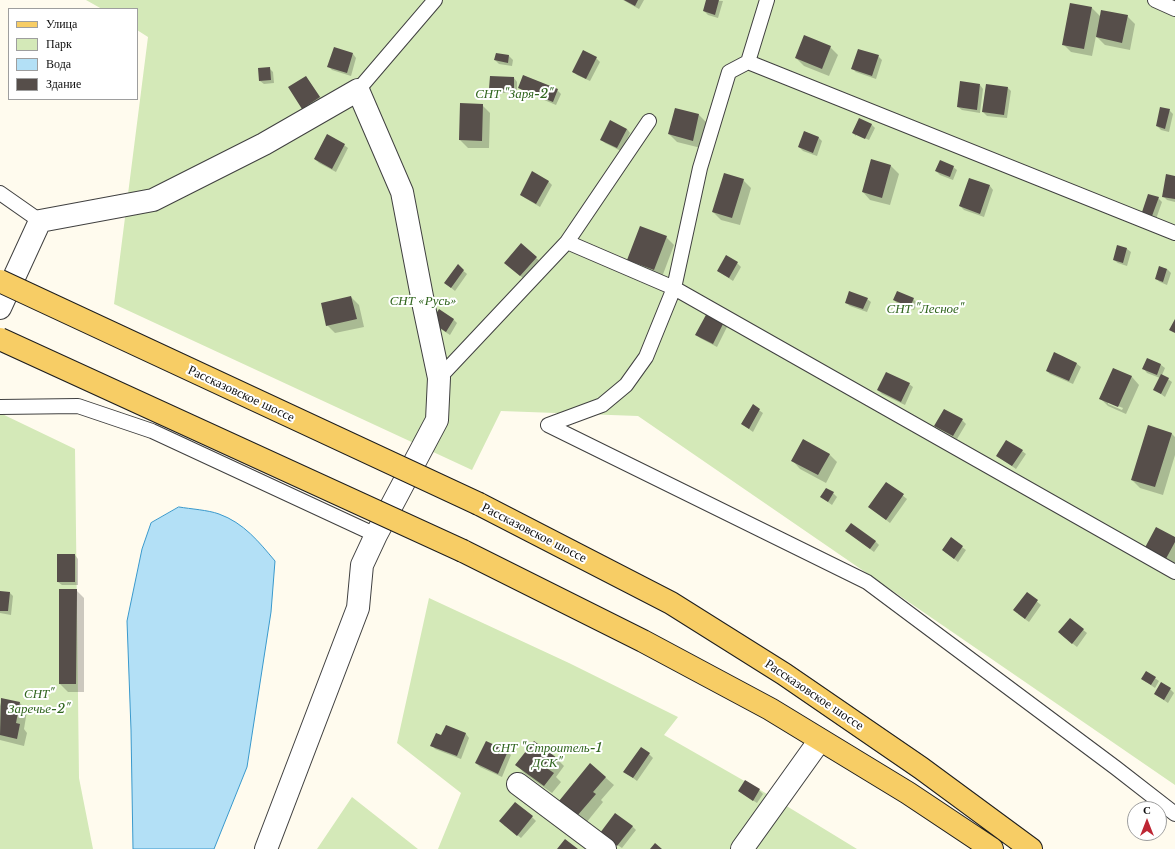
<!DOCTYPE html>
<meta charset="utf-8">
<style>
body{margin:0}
#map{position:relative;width:1175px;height:849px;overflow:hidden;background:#fffbee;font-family:"Libre Baskerville",serif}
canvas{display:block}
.legend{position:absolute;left:8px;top:8px;width:130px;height:92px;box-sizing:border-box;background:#fff;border:1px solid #9e9e9e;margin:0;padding:5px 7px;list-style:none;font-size:12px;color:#0d0d0d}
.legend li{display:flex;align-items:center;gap:8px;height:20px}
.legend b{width:20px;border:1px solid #9e9e9e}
.north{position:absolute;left:1127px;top:801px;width:40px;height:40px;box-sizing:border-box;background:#fff;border:1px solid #9e9e9e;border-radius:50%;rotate:0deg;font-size:11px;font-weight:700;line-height:16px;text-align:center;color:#0d0d0d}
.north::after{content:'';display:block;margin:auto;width:14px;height:18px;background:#bd2634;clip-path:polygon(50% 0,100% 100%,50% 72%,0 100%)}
</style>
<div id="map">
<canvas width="1175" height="849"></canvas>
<ul class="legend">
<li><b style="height:5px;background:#f7cd65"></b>Улица</li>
<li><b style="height:11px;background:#d4e9b8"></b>Парк</li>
<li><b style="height:11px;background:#b3e0f6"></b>Вода</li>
<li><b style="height:11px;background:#564e4a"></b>Здание</li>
</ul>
<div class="north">С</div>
</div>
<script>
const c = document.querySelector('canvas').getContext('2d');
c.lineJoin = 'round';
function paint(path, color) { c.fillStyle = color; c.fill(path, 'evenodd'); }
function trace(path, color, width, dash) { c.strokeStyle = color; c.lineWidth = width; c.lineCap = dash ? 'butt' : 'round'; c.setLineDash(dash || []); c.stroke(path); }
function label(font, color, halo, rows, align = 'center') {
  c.font = font + ' "Libre Baskerville",serif'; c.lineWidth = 4; c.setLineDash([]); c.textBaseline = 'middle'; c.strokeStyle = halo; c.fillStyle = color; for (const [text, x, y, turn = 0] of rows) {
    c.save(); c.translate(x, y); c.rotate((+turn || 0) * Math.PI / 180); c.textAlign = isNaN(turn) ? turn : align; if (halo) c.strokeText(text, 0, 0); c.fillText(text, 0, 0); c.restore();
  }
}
paint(new Path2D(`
 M 86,0 L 1175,0 L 1175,785 L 638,416 L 501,411 L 472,470 L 114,304 L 148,37 L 137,30 L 137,9 L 102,9 Z
 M 0,413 L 75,449 L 79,778 L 93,849 L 0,849 Z
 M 429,598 L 569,663 L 678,717 L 664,735 L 762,791 L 857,849 L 438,849 L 461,793 L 397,743 Z
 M 352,797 L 418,849 L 317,849 Z`), '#d4e9b8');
const water = new Path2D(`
 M 179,507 C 191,509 208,510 219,514 C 244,523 259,542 275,561 L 271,612 L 247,767 L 214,849 L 133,849 L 131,730 L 127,621 L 142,549 L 151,523 Z`);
paint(water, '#b3e0f6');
trace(water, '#3a99cc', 1);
paint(new Path2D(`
 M 623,0 L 644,0 L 639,9 Z
 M 707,0 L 723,1 L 718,18 L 708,15 L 704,11 Z
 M 1071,4 L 1092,8 L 1101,17 L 1127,16 L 1135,24 L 1130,50 L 1105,45 L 1096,36 L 1092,56 L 1071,52 L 1063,44 Z
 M 830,47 L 838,55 L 829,76 L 804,66 L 796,58 Z
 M 353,54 L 356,58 L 351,76 L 332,70 L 328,66 Z
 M 496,54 L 509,56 L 513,60 L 512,66 L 499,64 L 495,60 Z
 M 878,56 L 882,60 L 876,79 L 856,72 L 853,69 Z
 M 596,58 L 600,62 L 590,81 L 577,75 L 573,71 Z
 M 269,68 L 273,72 L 274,83 L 264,84 L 260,81 Z
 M 306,77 L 323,101 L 307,112 L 303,108 Z
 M 514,78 L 517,82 L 517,93 L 494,93 L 490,89 Z
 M 980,85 L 983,89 L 980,113 L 962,110 L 958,107 Z
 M 519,88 L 557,90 L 561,94 L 556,105 L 523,91 Z
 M 1008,88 L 1011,91 L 1007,118 L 987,116 L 983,112 Z
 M 482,105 L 490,113 L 489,148 L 468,148 L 460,140 Z
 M 675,109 L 699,115 L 707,123 L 701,148 L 677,142 L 669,134 Z
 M 1169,110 L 1173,114 L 1169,132 L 1161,130 L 1157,126 Z
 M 871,124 L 875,128 L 869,140 L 856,134 L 856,136 L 853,133 Z
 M 627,129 L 630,133 L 621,151 L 605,143 L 601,139 Z
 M 805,132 L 819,138 L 822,141 L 817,156 L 803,151 L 799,147 Z
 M 344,145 L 348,148 L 336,172 L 319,163 L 315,159 Z
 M 872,160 L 891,166 L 899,174 L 890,205 L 870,200 L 863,192 Z
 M 953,167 L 957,170 L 953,180 L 940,175 L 936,171 Z
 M 1175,177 L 1175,202 L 1167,200 L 1163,196 Z
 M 743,180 L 751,188 L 740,225 L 721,220 L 713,212 Z
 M 548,181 L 552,185 L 540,207 L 525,198 L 521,195 Z
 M 990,186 L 993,190 L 984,217 L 964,210 L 960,206 Z
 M 1158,198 L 1162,202 L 1156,219 L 1147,215 L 1143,212 Z
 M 666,237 L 674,245 L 662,277 L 636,267 L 628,260 Z
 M 1118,246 L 1127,249 L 1131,252 L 1127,266 L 1118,263 L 1114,260 Z
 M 536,258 L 540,261 L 524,279 L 509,266 Z
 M 737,263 L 741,267 L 733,281 L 718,271 Z
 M 458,266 L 467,274 L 455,291 L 449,286 Z
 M 1160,267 L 1167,269 L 1171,273 L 1167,285 L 1160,282 L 1156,279 Z
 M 351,297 L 359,305 L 364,327 L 335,333 L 327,325 Z
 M 867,299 L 871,302 L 867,312 L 850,306 L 846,303 Z
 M 913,299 L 917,303 L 914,310 L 897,303 L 894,300 Z
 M 453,319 L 457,323 L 450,335 L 436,326 Z
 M 724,323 L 727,327 L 717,347 L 700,338 L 696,334 Z
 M 1054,354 L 1077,364 L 1081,367 L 1073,384 L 1050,374 L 1047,371 Z
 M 1147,359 L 1161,365 L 1165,368 L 1162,375 L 1172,382 L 1165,397 L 1154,389 L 1160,378 L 1147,373 L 1144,369 Z
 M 1114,369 L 1132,377 L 1139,385 L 1126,414 L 1108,406 L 1100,398 ZM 1108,402 L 1123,408 L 1122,410 L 1108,404 Z
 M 909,384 L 913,387 L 905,405 L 882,394 L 878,390 Z
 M 753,406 L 763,413 L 753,432 L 742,424 Z
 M 962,420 L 966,424 L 957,439 L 939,429 L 935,426 Z
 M 1171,433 L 1175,437 L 1175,455 L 1163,495 L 1140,488 L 1132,480 Z
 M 1022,451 L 1026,454 L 1016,469 L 997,456 Z
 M 829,454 L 837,462 L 826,483 L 800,469 L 793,461 Z
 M 887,483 L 907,499 L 890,523 L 873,510 Z
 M 833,493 L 837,497 L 832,505 L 821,497 Z
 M 1156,528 L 1175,538 L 1175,564 L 1170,573 Z
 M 850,534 L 875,541 L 879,545 L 874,552 Z
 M 951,539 L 966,550 L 958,562 L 943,550 Z
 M 75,555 L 78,559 L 78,585 L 62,585 L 58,582 Z
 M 60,590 L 76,590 L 84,598 L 84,692 L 68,692 L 60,684 Z
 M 0,592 L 9,592 L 13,596 L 11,615 L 0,613 Z
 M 1027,593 L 1041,605 L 1029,622 L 1018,614 Z
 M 1070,619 L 1087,633 L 1077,647 L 1063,636 Z
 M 1146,672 L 1159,681 L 1155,688 L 1142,679 Z
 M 1170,689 L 1174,693 L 1168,703 L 1155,694 Z
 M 2,699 L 20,703 L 27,711 L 24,729 L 27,733 L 24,746 L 0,740 L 0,706 Z
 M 446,726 L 466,734 L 469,738 L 461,759 L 435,749 L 432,745 L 442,736 Z
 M 486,742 L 508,752 L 511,755 L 502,777 L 480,767 L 476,763 Z
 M 649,754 L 653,758 L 637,781 L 625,772 Z
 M 556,758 L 564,766 L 556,777 L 561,782 L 552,793 L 524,773 L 517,765 Z
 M 591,765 L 614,785 L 601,800 L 603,802 L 586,823 L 568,809 Z
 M 759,790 L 763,794 L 757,803 L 739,791 Z
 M 532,817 L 536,821 L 521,838 L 504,825 Z
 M 632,826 L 636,830 L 622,848 L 605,837 Z`), '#0003');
paint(new Path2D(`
 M 624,0 L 638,0 L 635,6 Z
 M 706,0 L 719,0 L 715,15 L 703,11 Z
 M 1070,3 L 1092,7 L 1084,49 L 1062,45 Z
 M 1101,10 L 1128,15 L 1122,43 L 1096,37 Z
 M 804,35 L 831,46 L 822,69 L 795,58 Z
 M 334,47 L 353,53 L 347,73 L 327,67 Z
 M 858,49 L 879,55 L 872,76 L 851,69 Z
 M 583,50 L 597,57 L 586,79 L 572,72 Z
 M 496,53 L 509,55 L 508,63 L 494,60 Z
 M 270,67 L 271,80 L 259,81 L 258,68 Z
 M 523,75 L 558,89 L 553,102 L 518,88 Z
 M 306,76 L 320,97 L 302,109 L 288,87 Z
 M 490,76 L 514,77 L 514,90 L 489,89 Z
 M 960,81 L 980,84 L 977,110 L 957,107 Z
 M 986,84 L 1008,87 L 1004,115 L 982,112 Z
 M 460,103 L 483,104 L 482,141 L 459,140 Z
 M 1160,107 L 1170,109 L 1165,129 L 1156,126 Z
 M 675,108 L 699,114 L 693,141 L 668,134 Z
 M 859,118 L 872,124 L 865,139 L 852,133 Z
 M 610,120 L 627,129 L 617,148 L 600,140 Z
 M 804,131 L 819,137 L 813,153 L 798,147 Z
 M 327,134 L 345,144 L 332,169 L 314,159 Z
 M 871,159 L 891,165 L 882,198 L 862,192 Z
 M 940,160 L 954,166 L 950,177 L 935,171 Z
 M 532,171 L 549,181 L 536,204 L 520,195 Z
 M 724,173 L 744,179 L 732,218 L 712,212 Z
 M 1166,174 L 1175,176 L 1175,199 L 1162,197 Z
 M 969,178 L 990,185 L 980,214 L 959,206 Z
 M 1148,194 L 1159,197 L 1152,216 L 1142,212 Z
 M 640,226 L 667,236 L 654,270 L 627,260 Z
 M 521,243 L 537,257 L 520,276 L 504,263 Z
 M 1117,245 L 1127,248 L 1123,263 L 1113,260 Z
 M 726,255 L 738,262 L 729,278 L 717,271 Z
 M 458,264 L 464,270 L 451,288 L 444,283 Z
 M 1159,266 L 1167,269 L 1163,282 L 1155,279 Z
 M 849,291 L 868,298 L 863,309 L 845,303 Z
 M 897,291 L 914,298 L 910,307 L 893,300 Z
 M 351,296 L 357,319 L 326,326 L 321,303 Z
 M 439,309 L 454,319 L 446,332 L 431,322 Z
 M 707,313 L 724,322 L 713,344 L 695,335 Z
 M 1175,319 L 1175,333 L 1169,330 Z
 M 1054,352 L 1077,363 L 1069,381 L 1046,371 Z
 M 1147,358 L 1161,364 L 1157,375 L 1142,369 Z
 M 1113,368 L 1132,376 L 1118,407 L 1099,399 Z
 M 886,372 L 910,383 L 901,402 L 877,390 Z
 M 1161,374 L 1169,378 L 1161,394 L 1153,390 Z
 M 753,404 L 760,409 L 749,429 L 741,424 Z
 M 944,409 L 963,419 L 953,436 L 934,426 Z
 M 1148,425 L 1172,433 L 1155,487 L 1131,480 Z
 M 803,439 L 830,454 L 818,475 L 791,461 Z
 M 1006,440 L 1023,450 L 1012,466 L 996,456 Z
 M 886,482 L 904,494 L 886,520 L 868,507 Z
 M 826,488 L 834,492 L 828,502 L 820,497 Z
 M 851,523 L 876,541 L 870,549 L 845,531 Z
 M 1156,527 L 1175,537 L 1175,542 L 1162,566 L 1141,555 Z
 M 951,537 L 963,546 L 954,559 L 942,550 Z
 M 57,554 L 75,554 L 75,582 L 57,582 Z
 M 59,589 L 77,589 L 76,684 L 59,684 Z
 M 0,591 L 10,592 L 8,611 L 0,611 Z
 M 1027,592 L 1038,600 L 1025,619 L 1013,610 Z
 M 1070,618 L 1084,629 L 1072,644 L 1058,632 Z
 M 1146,671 L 1156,677 L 1151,685 L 1141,679 Z
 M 1161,682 L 1171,688 L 1164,700 L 1154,694 Z
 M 1,698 L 20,702 L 16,723 L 20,724 L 17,739 L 0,735 Z
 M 446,725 L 466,733 L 457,756 L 430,746 L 436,733 L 441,735 Z
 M 486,741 L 508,751 L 498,774 L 475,763 Z
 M 534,741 L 557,758 L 548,769 L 554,773 L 544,786 L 515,765 Z
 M 641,747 L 650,753 L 633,778 L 623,772 Z
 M 590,763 L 606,777 L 593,792 L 596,794 L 577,816 L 559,801 Z
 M 745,780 L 760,789 L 753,801 L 738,791 Z
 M 515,802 L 533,816 L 517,836 L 499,821 Z
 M 615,813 L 633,826 L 617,846 L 600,833 Z
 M 565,839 L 578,849 L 557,849 Z
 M 655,843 L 662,849 L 650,849 Z`), '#564e4a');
const lane = new Path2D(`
 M 767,0 L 748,62 L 1175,233
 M 1155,0 L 1175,9
 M 748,62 L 729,72 L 700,168 L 674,288 L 646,357 L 626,385 L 602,405 L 548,425 L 867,582 L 1116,768 L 1175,814
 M 358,90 L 435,0
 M 0,193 L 40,221
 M 567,242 L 649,121
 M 439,378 L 567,242 L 674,288 L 1175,572
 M 0,407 L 78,406 L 152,431 L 376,535`);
const street = new Path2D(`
 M 0,308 L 40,221 L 153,200 L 264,144 L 358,90 L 402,192 L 424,307 L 439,378 L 437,420 L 376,535 L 362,565 L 358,608 L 266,849
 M 518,784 L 605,849
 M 742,849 L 820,740`);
const primary = new Path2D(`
 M 479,504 L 671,603 L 784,674 L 921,768 L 1031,849
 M 463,551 L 643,641 L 770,709 L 908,793 L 992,849`);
trace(lane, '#404040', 16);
trace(street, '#404040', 24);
trace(primary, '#1e1e1e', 24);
trace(lane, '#fff', 14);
trace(street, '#fff', 22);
trace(primary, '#f7cd65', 22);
const primaryBridge = new Path2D(`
 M 0,281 L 479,504
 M 0,339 L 463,551`);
trace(primaryBridge, '#1e1e1e', 24, []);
trace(primaryBridge, '#f7cd65', 22);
label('italic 13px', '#30651e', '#fff', [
 ["СНТ \"Заря-2\"",514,94],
 ["СНТ «Русь»",423,301],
 ["СНТ \"Лесное\"",925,309],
 ["СНТ\"",39,694],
 ["Заречье-2\"",39,709],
 ["СНТ \"Строитель-1",547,748],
 ["ДСК\"",547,763]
]);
label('13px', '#0d0d0d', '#fff', [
 ["Рассказовское шоссе",241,394,25],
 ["Рассказовское шоссе",534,533,27],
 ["Рассказовское шоссе",814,695,34]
]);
</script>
